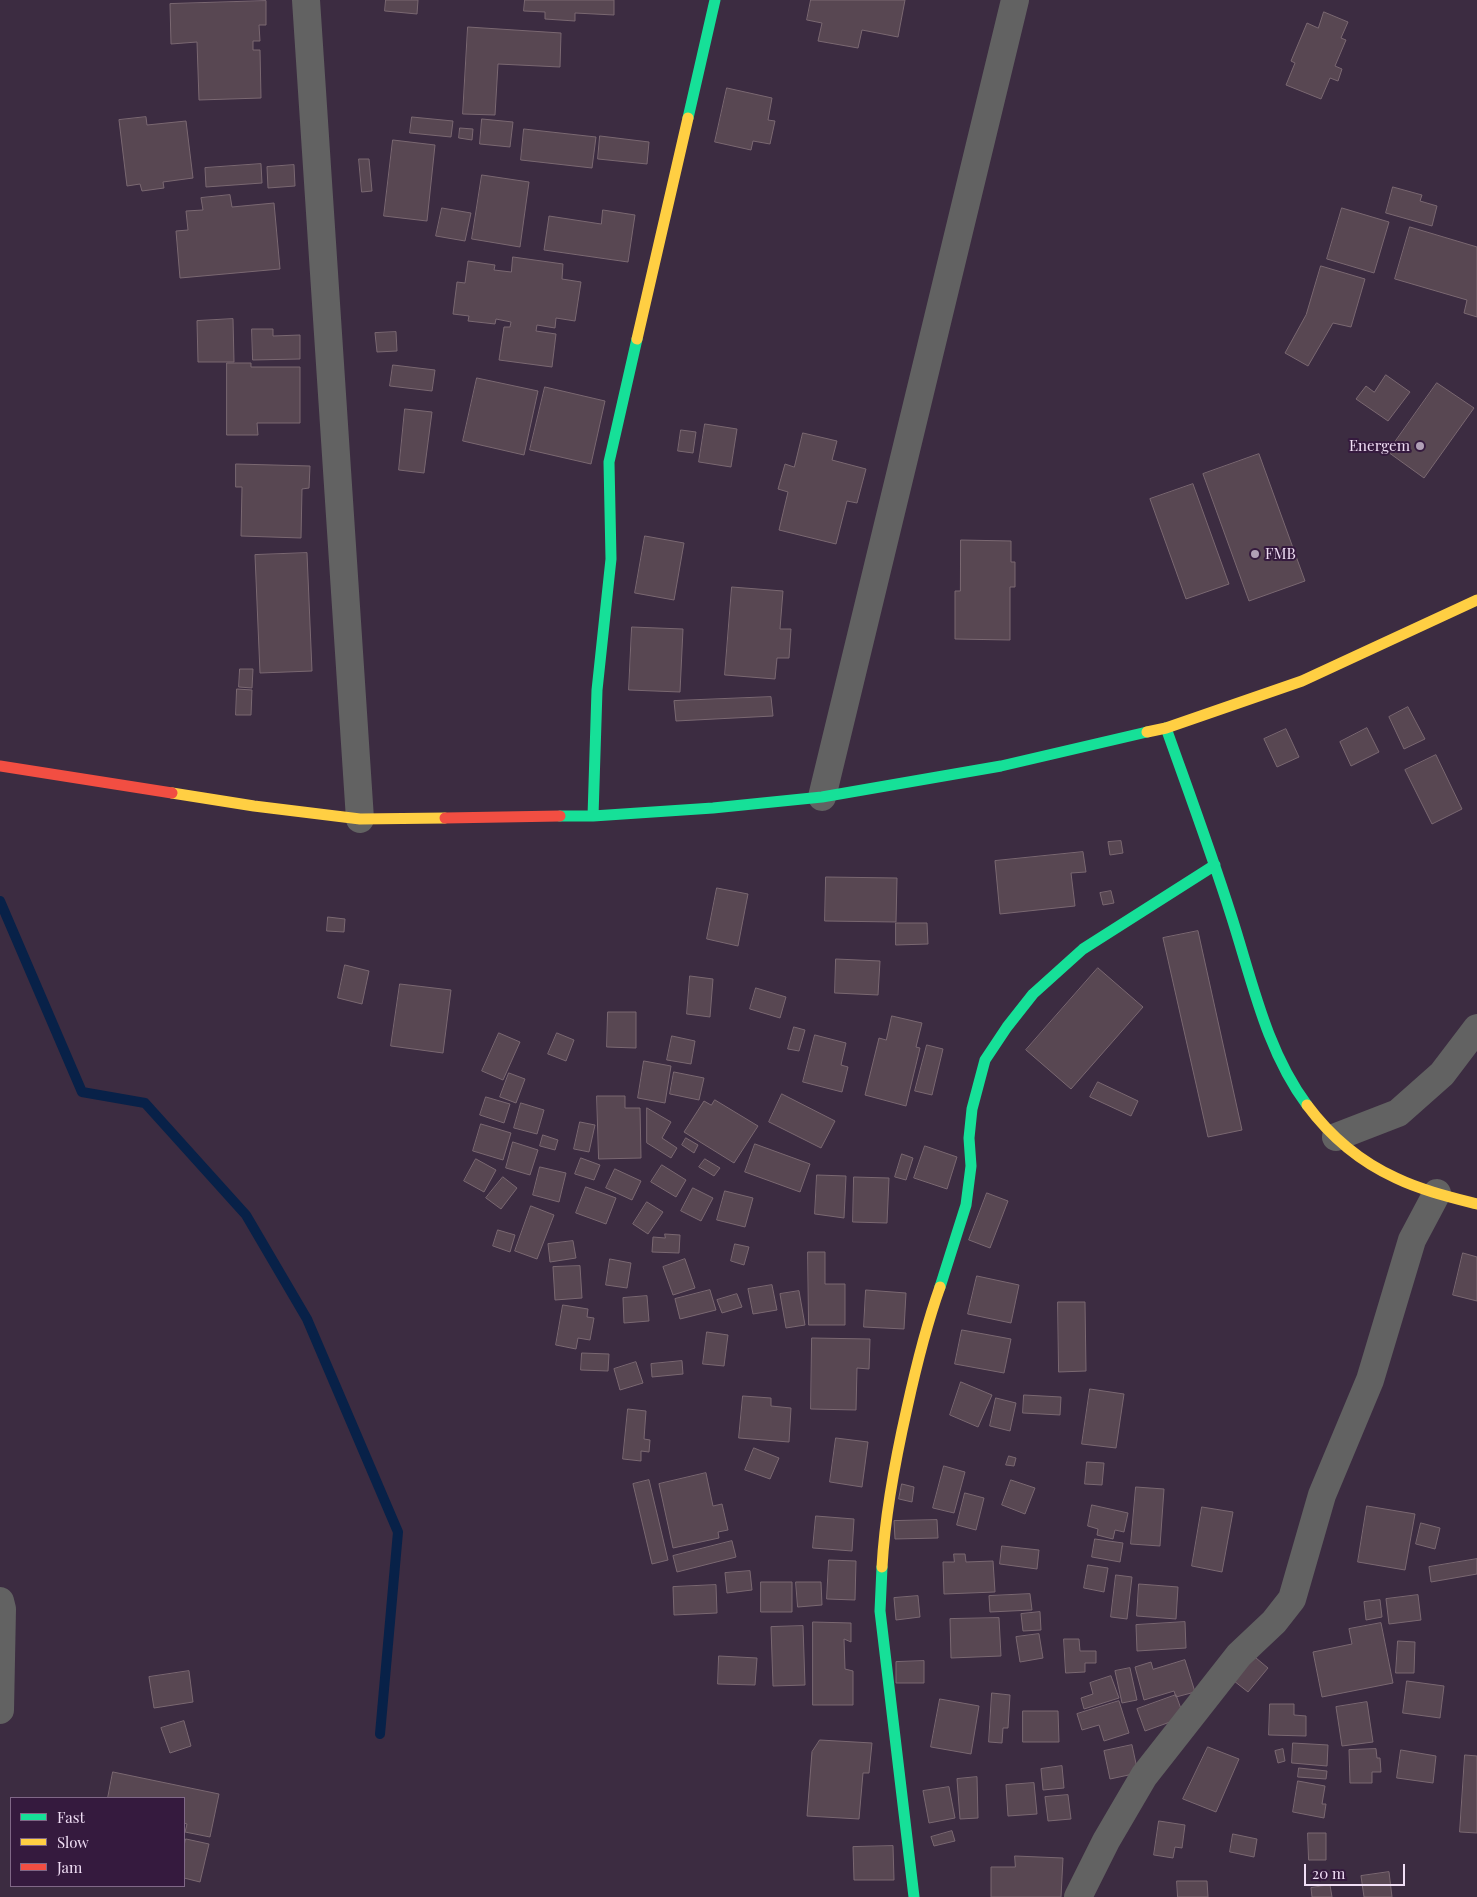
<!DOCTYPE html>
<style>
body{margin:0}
#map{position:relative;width:1477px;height:1897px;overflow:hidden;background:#3c2c41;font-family:"Playfair Display",serif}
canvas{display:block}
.legend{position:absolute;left:10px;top:1797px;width:175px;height:90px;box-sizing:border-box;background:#351a3e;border:1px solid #806887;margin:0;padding:6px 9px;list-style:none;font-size:15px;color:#f0def5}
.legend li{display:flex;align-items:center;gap:10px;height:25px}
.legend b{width:25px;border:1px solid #806887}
.scale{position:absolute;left:1304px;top:1864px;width:101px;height:22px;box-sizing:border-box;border:2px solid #f0def5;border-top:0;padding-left:6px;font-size:15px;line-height:18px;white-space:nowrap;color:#f0def5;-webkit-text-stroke:4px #351a3e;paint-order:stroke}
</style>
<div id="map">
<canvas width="1477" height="1897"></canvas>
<ul class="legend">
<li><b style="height:6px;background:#16e098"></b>Fast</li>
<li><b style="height:6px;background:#ffcf43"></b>Slow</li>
<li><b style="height:6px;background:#f24e42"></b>Jam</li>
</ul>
<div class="scale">20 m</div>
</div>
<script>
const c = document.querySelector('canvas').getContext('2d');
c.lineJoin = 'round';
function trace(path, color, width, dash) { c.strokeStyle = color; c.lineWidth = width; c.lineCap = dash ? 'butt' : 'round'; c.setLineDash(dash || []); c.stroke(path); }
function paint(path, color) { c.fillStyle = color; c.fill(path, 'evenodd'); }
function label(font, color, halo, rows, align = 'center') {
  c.font = font + ' "Playfair Display",serif'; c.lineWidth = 4; c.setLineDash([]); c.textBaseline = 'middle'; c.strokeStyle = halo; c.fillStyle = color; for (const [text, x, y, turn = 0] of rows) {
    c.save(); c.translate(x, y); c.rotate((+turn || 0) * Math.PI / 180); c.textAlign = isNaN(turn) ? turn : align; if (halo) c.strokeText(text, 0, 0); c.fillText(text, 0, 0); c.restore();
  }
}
trace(new Path2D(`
 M 0,901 L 82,1092 L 145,1103 L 246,1215 L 307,1319 L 398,1532 L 380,1734`), '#082148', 10);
const building = new Path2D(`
 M 386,0 L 418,0 L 417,14 L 385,11 Z
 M 525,0 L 614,0 L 614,15 L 575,13 L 575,21 L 545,19 L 545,12 L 524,11 Z
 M 811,0 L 905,0 L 898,37 L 862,30 L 858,48 L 818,41 L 822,23 L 807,20 Z
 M 266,1 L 266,25 L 259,25 L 260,41 L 253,41 L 253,50 L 260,50 L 261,98 L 199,100 L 197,42 L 171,44 L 170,4 Z
 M 1324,12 L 1348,22 L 1341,38 L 1346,40 L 1335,66 L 1342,69 L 1338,81 L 1330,78 L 1321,99 L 1286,85 L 1295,63 L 1291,61 L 1307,23 L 1318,28 Z
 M 468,27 L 561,33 L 560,67 L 498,64 L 495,115 L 463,114 Z
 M 727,88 L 772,98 L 768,120 L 775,121 L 770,144 L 753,141 L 751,150 L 715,142 Z
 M 146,117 L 147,125 L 186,121 L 193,178 L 163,182 L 164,188 L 142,191 L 140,184 L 127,186 L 119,120 Z
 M 412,117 L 453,121 L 451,137 L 410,133 Z
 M 482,119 L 513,122 L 510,147 L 480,144 Z
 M 460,128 L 473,129 L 472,140 L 459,138 Z
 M 524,129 L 596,137 L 592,168 L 521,160 Z
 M 600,136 L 649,142 L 647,164 L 598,159 Z
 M 393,140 L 435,145 L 427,221 L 384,216 Z
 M 359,159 L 369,159 L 372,191 L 362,192 Z
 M 261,164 L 262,183 L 206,187 L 205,168 Z
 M 294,165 L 295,186 L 268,188 L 267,167 Z
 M 482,175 L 529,182 L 520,247 L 472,239 Z
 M 1393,187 L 1422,195 L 1420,201 L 1437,206 L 1432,226 L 1386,213 Z
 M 230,195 L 232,207 L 274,203 L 280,269 L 180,278 L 176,231 L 188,230 L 186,211 L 203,210 L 201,198 Z
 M 442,208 L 471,213 L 465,241 L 436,236 Z
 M 1342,208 L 1389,222 L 1374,273 L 1327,259 Z
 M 603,210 L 635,215 L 628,262 L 544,250 L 549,216 L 601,224 Z
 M 1410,227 L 1477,247 L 1477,317 L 1464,313 L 1467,300 L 1395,279 Z
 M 513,257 L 563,264 L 562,279 L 581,282 L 575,321 L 556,318 L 555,328 L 537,325 L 536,331 L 556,334 L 552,367 L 499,360 L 504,327 L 510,327 L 511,322 L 496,319 L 495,324 L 468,321 L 469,316 L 453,314 L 457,282 L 465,283 L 468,261 L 495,265 L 494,270 L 511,272 Z
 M 1321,266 L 1365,279 L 1351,327 L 1333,323 L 1308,366 L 1285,353 L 1306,315 Z
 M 233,319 L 234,362 L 198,362 L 197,321 Z
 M 252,329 L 273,329 L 273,336 L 300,335 L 300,359 L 253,360 Z
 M 396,332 L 397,351 L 377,352 L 375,333 Z
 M 227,363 L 251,363 L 251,367 L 300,367 L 300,423 L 257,423 L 258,435 L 227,435 Z
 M 393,365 L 435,370 L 432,391 L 390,386 Z
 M 1386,375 L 1410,392 L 1388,421 L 1356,399 L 1366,386 L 1374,392 Z
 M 477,378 L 538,391 L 524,455 L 463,441 Z
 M 1437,383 L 1474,408 L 1424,478 L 1388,452 Z
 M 545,387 L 605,401 L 591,464 L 530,450 Z
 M 405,409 L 432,412 L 424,473 L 399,470 Z
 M 705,424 L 737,429 L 731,467 L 699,462 Z
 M 681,430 L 696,432 L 693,453 L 678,451 Z
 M 803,433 L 837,441 L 832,460 L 866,469 L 857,503 L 847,501 L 836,544 L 779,530 L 788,492 L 778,489 L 785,464 L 794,467 Z
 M 1259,454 L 1305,581 L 1249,601 L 1203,474 Z
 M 236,464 L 310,466 L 309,488 L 302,489 L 301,538 L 241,536 L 242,487 L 236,487 Z
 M 1193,484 L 1229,584 L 1186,599 L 1150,499 Z
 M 645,536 L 684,543 L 674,600 L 635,593 Z
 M 961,540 L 1011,541 L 1011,562 L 1015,562 L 1015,587 L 1010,587 L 1010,640 L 955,639 L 955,591 L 960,591 Z
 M 307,553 L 312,671 L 260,673 L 255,555 Z
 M 732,587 L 783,591 L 780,629 L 791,629 L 789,658 L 777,658 L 775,679 L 725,675 Z
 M 632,627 L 683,629 L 680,692 L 629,690 Z
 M 240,669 L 253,669 L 252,688 L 239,687 Z
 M 237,689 L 252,690 L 251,715 L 236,715 Z
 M 771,697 L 773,716 L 676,721 L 674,701 Z
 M 1408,707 L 1425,739 L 1404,749 L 1389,717 Z
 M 1367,728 L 1379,752 L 1351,766 L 1340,742 Z
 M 1286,729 L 1299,757 L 1277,767 L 1264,739 Z
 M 1436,755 L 1462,809 L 1432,824 L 1405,770 Z
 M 1121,841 L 1123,853 L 1110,855 L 1108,842 Z
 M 1083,852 L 1086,872 L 1071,873 L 1075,906 L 1000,914 L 995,861 Z
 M 826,877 L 897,878 L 896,922 L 825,921 Z
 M 717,888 L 748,894 L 738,946 L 707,939 Z
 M 1111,891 L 1114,903 L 1103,905 L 1100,893 Z
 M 328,917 L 345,919 L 344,932 L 327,931 Z
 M 896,923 L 927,923 L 928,944 L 896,945 Z
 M 1198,931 L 1242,1130 L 1208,1137 L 1163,938 Z
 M 836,959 L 880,961 L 878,995 L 835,993 Z
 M 345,965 L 369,971 L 362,1004 L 338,998 Z
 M 1098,968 L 1143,1007 L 1071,1089 L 1026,1050 Z
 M 690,976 L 713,979 L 710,1017 L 687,1014 Z
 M 400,984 L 451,990 L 443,1053 L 391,1046 Z
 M 756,988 L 786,997 L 780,1018 L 750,1009 Z
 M 608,1012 L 636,1012 L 636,1048 L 607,1047 Z
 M 892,1016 L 922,1023 L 916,1047 L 920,1048 L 906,1106 L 865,1095 L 879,1038 L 886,1040 Z
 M 794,1027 L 805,1030 L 799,1051 L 788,1049 Z
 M 499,1033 L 520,1042 L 503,1080 L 482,1071 Z
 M 557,1033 L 574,1040 L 566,1061 L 548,1054 Z
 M 815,1035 L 846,1043 L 841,1065 L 848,1067 L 842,1092 L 803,1082 Z
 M 672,1036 L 695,1041 L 691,1064 L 667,1060 Z
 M 927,1045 L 943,1049 L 932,1095 L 915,1091 Z
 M 644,1061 L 671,1066 L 665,1103 L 638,1098 Z
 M 674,1072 L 704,1078 L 699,1100 L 670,1094 Z
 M 509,1073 L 525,1079 L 516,1103 L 500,1097 Z
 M 1098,1082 L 1138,1101 L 1131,1116 L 1090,1097 Z
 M 782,1094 L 835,1121 L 821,1148 L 769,1122 Z
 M 597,1096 L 625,1096 L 625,1108 L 640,1108 L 641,1158 L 599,1159 Z
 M 486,1097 L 510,1104 L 504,1123 L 480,1115 Z
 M 715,1100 L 758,1126 L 734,1163 L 684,1132 L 704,1101 L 711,1105 Z
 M 521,1103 L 544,1110 L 537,1134 L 514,1128 Z
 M 647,1108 L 671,1122 L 662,1138 L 677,1148 L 671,1158 L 647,1143 Z
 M 580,1122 L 595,1125 L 589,1152 L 574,1149 Z
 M 481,1124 L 511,1133 L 503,1160 L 473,1151 Z
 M 543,1135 L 558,1140 L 555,1150 L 540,1146 Z
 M 686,1138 L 698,1145 L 694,1153 L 682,1145 Z
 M 513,1142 L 538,1150 L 530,1175 L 506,1168 Z
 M 755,1144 L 810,1164 L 800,1192 L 745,1172 Z
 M 925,1146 L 957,1157 L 947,1189 L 914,1178 Z
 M 902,1154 L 913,1158 L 906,1180 L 895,1177 Z
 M 581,1158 L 600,1165 L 594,1180 L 575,1174 Z
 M 476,1159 L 496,1170 L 484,1192 L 464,1181 Z
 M 705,1159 L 720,1168 L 714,1176 L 699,1167 Z
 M 662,1165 L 686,1180 L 676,1197 L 651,1182 Z
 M 540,1167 L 566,1173 L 559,1202 L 533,1195 Z
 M 615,1169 L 641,1181 L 632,1200 L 606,1188 Z
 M 817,1175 L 846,1176 L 844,1218 L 815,1214 Z
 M 503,1177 L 517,1188 L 501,1209 L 486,1198 Z
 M 854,1177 L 889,1178 L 887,1223 L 853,1222 Z
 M 586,1187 L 616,1198 L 606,1224 L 576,1213 Z
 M 693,1188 L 713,1198 L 701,1221 L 681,1211 Z
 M 725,1191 L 753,1198 L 745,1227 L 717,1220 Z
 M 987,1193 L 1008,1201 L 990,1248 L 969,1240 Z
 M 647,1202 L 663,1212 L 648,1234 L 633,1224 Z
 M 531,1206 L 554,1215 L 537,1259 L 515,1251 Z
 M 498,1230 L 515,1235 L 510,1252 L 493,1246 Z
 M 665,1234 L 680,1235 L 679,1253 L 652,1252 L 653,1237 L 665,1238 Z
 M 573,1241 L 576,1258 L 550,1262 L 548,1244 Z
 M 735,1244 L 749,1247 L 744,1265 L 731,1261 Z
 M 808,1252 L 825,1252 L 825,1284 L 845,1284 L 845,1325 L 809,1325 Z
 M 1463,1253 L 1477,1257 L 1477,1301 L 1453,1295 Z
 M 610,1259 L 631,1263 L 627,1288 L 606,1285 Z
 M 685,1259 L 695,1288 L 673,1295 L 663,1267 Z
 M 580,1266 L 582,1298 L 555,1300 L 553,1267 Z
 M 977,1276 L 1019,1285 L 1011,1323 L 968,1314 Z
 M 772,1285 L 777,1310 L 753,1314 L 748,1289 Z
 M 710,1290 L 716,1310 L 680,1319 L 675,1299 Z
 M 866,1290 L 906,1293 L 904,1329 L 864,1327 Z
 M 799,1291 L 805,1325 L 786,1328 L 780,1294 Z
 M 737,1294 L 742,1307 L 722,1313 L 717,1300 Z
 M 647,1296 L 649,1321 L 624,1323 L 623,1298 Z
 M 1058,1302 L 1085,1302 L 1086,1371 L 1059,1372 Z
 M 563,1305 L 588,1309 L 587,1317 L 594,1318 L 590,1340 L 578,1338 L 576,1349 L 556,1345 Z
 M 962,1330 L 1011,1339 L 1004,1373 L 955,1364 Z
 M 707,1332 L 728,1335 L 724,1366 L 703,1364 Z
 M 812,1338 L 870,1339 L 869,1369 L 857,1368 L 856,1410 L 811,1409 Z
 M 582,1353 L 609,1354 L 608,1371 L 581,1370 Z
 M 682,1361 L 683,1374 L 652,1377 L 651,1364 Z
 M 636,1362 L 643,1383 L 620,1390 L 614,1369 Z
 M 961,1382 L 992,1395 L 978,1427 L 950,1415 Z
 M 1090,1389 L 1124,1394 L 1116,1448 L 1082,1444 Z
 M 1024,1395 L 1061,1397 L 1060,1415 L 1023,1413 Z
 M 743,1396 L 771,1398 L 771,1406 L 791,1408 L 789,1442 L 739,1438 Z
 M 996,1398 L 1016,1403 L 1010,1431 L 990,1426 Z
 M 628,1409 L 646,1411 L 644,1439 L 650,1440 L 649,1452 L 641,1451 L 641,1461 L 623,1459 Z
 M 836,1438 L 868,1442 L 862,1487 L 830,1482 Z
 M 754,1448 L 779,1458 L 770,1479 L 745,1470 Z
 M 1009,1456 L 1016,1458 L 1014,1466 L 1006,1465 Z
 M 1087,1462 L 1104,1463 L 1102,1485 L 1085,1484 Z
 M 944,1466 L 965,1472 L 954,1513 L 933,1508 Z
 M 706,1473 L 713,1506 L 722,1504 L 728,1530 L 718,1532 L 719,1538 L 673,1548 L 659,1484 Z
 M 649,1480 L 668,1560 L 652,1564 L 633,1484 Z
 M 1011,1480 L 1035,1488 L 1025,1514 L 1002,1505 Z
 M 902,1484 L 914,1487 L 912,1502 L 899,1499 Z
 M 1136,1487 L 1164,1489 L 1160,1546 L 1131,1544 Z
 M 965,1493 L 984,1498 L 976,1530 L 957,1525 Z
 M 1092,1505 L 1128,1513 L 1124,1532 L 1115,1530 L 1113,1539 L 1097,1535 L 1098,1529 L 1088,1526 Z
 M 1367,1506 L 1415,1514 L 1405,1570 L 1358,1562 Z
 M 1202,1507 L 1233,1512 L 1222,1572 L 1192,1566 Z
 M 816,1516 L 854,1519 L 852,1551 L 813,1548 Z
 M 937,1520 L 938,1538 L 895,1539 L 894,1521 Z
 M 1421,1523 L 1440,1528 L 1435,1549 L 1416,1544 Z
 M 1095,1539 L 1123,1543 L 1120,1562 L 1092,1557 Z
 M 732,1541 L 736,1557 L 677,1572 L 673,1556 Z
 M 1002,1546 L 1039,1550 L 1037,1569 L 1000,1564 Z
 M 954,1554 L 965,1554 L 966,1562 L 993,1561 L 995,1592 L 944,1594 L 943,1562 L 954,1562 Z
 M 1477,1559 L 1477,1574 L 1431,1582 L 1429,1567 Z
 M 829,1560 L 856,1561 L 855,1600 L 827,1599 Z
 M 1088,1565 L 1108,1568 L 1104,1592 L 1084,1588 Z
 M 750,1571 L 752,1590 L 727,1593 L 725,1573 Z
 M 1116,1575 L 1132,1577 L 1127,1619 L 1111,1617 Z
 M 761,1582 L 792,1582 L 792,1612 L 761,1612 Z
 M 796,1582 L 821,1582 L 822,1605 L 798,1607 Z
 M 1139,1584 L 1178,1587 L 1176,1619 L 1137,1616 Z
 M 716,1585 L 717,1613 L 674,1615 L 673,1587 Z
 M 1030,1594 L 1032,1610 L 990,1612 L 989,1596 Z
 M 1418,1595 L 1421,1620 L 1389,1624 L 1386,1599 Z
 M 918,1596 L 920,1617 L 896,1620 L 894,1598 Z
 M 1380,1600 L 1382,1617 L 1366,1620 L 1364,1602 Z
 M 1040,1612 L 1041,1630 L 1023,1631 L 1021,1614 Z
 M 999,1618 L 1001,1656 L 951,1658 L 950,1619 Z
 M 813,1622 L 851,1623 L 851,1642 L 844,1639 L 845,1669 L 853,1671 L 853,1705 L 813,1705 Z
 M 1185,1622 L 1186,1648 L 1137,1651 L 1136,1625 Z
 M 1381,1623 L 1393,1683 L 1322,1697 L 1313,1652 L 1352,1644 L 1349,1629 Z
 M 803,1626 L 805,1685 L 773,1686 L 771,1627 Z
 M 1039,1634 L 1043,1658 L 1020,1662 L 1016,1637 Z
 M 1064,1639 L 1079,1639 L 1080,1651 L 1096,1651 L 1096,1663 L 1085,1663 L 1085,1672 L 1066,1673 Z
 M 1398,1641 L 1415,1642 L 1414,1673 L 1396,1673 Z
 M 1250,1653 L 1268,1668 L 1248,1692 L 1229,1677 Z
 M 719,1656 L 757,1658 L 755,1685 L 718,1684 Z
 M 1185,1660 L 1195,1692 L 1176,1697 L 1174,1691 L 1144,1700 L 1135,1667 L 1151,1662 L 1153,1669 Z
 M 924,1661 L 924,1683 L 896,1683 L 896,1662 Z
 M 1130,1668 L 1137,1700 L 1122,1703 L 1115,1671 Z
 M 189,1671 L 193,1702 L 154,1708 L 149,1677 Z
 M 1111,1676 L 1119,1698 L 1084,1709 L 1081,1698 L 1093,1694 L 1090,1683 Z
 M 1407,1681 L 1444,1686 L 1440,1718 L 1403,1713 Z
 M 992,1693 L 1010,1695 L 1008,1728 L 1003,1728 L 1002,1743 L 989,1742 Z
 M 1176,1695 L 1184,1717 L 1145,1731 L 1137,1709 Z
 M 940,1699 L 979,1706 L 971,1754 L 931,1747 Z
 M 1119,1701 L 1129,1733 L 1104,1741 L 1099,1725 L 1082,1730 L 1077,1714 Z
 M 1367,1702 L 1373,1742 L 1342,1746 L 1336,1707 Z
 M 1270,1704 L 1294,1704 L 1294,1715 L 1306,1716 L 1306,1736 L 1269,1735 Z
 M 1023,1711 L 1058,1711 L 1059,1742 L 1023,1742 Z
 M 184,1721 L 191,1746 L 170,1753 L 161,1728 Z
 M 820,1740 L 872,1743 L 869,1773 L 863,1773 L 859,1819 L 807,1816 L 812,1752 Z
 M 1293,1743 L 1328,1745 L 1327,1766 L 1292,1763 Z
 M 1132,1745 L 1138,1773 L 1110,1779 L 1104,1751 Z
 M 1208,1747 L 1239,1759 L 1216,1812 L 1183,1799 Z
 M 1283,1749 L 1285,1761 L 1278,1763 L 1275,1751 Z
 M 1376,1749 L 1377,1758 L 1380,1758 L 1381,1772 L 1372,1772 L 1372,1783 L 1350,1783 L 1349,1750 Z
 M 1401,1750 L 1436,1756 L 1433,1783 L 1397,1778 Z
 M 1465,1755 L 1477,1756 L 1477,1833 L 1460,1832 Z
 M 1062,1766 L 1064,1788 L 1043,1790 L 1041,1769 Z
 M 1299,1768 L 1327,1771 L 1326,1779 L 1298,1777 Z
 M 113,1772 L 219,1794 L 210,1837 L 185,1832 L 187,1824 L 184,1823 L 184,1798 L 108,1798 Z
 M 977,1777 L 978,1818 L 960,1819 L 957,1779 Z
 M 1298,1781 L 1325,1786 L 1322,1804 L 1326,1804 L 1324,1818 L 1293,1812 Z
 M 1034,1783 L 1037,1814 L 1008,1816 L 1006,1785 Z
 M 949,1787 L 955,1818 L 929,1823 L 923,1791 Z
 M 1068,1795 L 1071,1819 L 1048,1821 L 1045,1797 Z
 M 1159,1821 L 1185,1825 L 1182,1848 L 1175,1847 L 1173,1858 L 1154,1855 Z
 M 952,1831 L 955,1841 L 934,1846 L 931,1837 Z
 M 1308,1833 L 1326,1833 L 1326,1860 L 1309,1860 Z
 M 1233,1834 L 1257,1839 L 1254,1857 L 1230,1852 Z
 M 186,1839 L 209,1844 L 200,1882 L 184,1878 L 184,1846 Z
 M 893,1846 L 894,1880 L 854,1880 L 853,1847 Z
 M 1015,1856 L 1063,1858 L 1061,1897 L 991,1897 L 991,1867 L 1015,1867 Z
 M 1389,1872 L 1392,1897 L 1364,1897 L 1361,1876 Z
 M 1177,1881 L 1207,1881 L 1208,1897 L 1178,1897 Z
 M 1330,1885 L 1332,1897 L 1312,1897 L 1311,1888 Z`);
paint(building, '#584752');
trace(building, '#7a6871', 1);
trace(new Path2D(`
 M 306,0 L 360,819
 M 822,797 L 1015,0
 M 1336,1137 L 1398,1113 L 1442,1074 L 1477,1028
 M 0,1601 L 2,1609 L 0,1710
 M 1078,1897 L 1106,1841 L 1144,1776 L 1239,1655 L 1274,1622 L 1292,1599 L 1322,1495 L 1370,1380 L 1412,1240 L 1437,1193`), '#626262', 28);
trace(new Path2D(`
 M 688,118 L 715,0
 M 1166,728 C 1188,790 1211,852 1231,915 C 1252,980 1266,1050 1307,1105
 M 560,816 L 593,816 L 713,808 L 822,797 L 1001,766 L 1147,732
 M 593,816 L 597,690 L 611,559 L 609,462 L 637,339
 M 940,1287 L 966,1205 L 971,1166 L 969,1138 L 972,1109 L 985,1060 L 1007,1027 L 1033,994 L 1083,949 L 1215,865
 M 882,1567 L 880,1611 L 914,1897`), '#16e098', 11);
trace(new Path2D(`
 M 637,339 L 688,118
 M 1147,732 L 1166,728 L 1302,681 L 1477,600
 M 172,793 L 254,806 L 360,819 L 445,818
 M 1307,1105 C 1330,1136 1361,1162 1396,1178 C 1421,1190 1450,1197 1477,1204
 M 882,1567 C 885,1513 895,1461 907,1408 C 916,1367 926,1326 940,1287`), '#ffcf43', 11);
trace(new Path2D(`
 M 0,766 L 172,793
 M 445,818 L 560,816`), '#f24e42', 11);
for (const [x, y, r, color] of [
 [1420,446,5,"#b1a0b6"],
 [1255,554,5,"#b1a0b6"]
]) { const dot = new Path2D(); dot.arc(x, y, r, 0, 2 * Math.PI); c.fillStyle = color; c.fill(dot); trace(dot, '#351a3e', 2); }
label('15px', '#f0def5', '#351a3e', [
 ["Energem",1410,446],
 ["FMB",1265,554,"left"]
], 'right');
</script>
